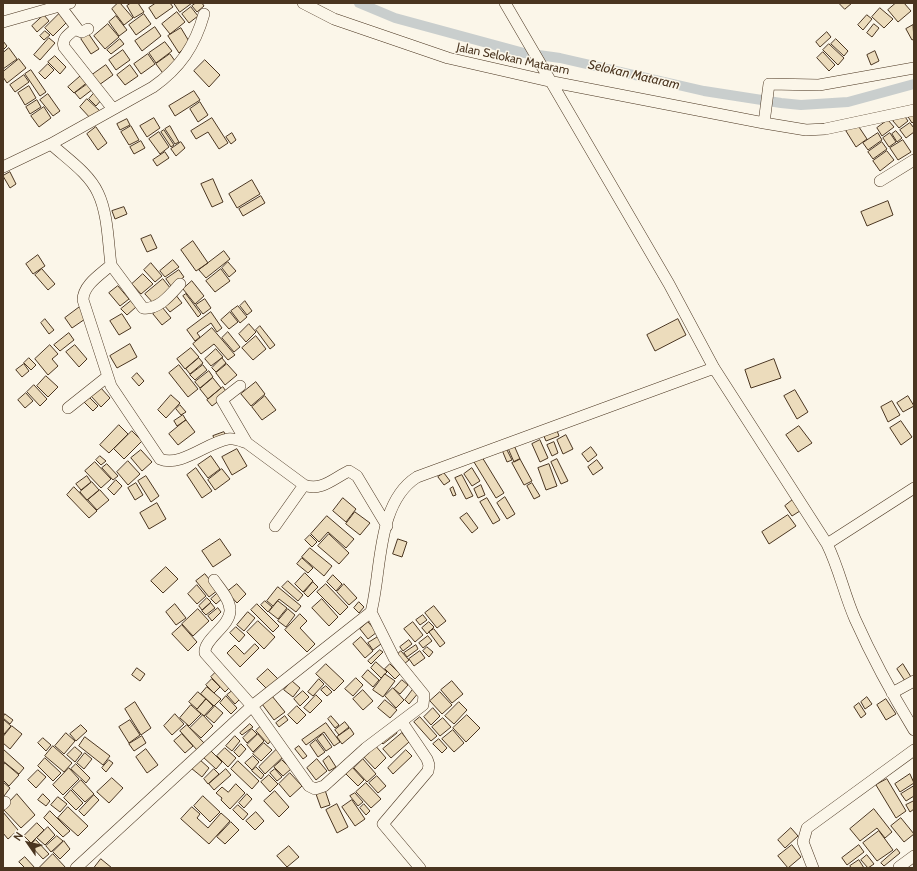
<!DOCTYPE html>
<style>
body{margin:0}
#map{position:relative;width:917px;height:871px;overflow:hidden;background:#fbf6e9;font-family:Cabin,sans-serif}
canvas{display:block}
.frame{position:absolute;inset:0;border:4px solid #4a3520;pointer-events:none}
.north{position:absolute;left:8px;top:823px;width:40px;height:40px;-webkit-text-stroke:3px #fbf6e9;paint-order:stroke;rotate:304deg;font-size:11px;font-weight:700;line-height:16px;text-align:center;color:#4a3520}
.north::after{content:'';display:block;margin:auto;width:14px;height:18px;background:#4a3520;clip-path:polygon(50% 0,100% 100%,50% 72%,0 100%)}
</style>
<div id="map">
<canvas width="917" height="871"></canvas>
<div class="frame"></div>
<div class="north">N</div>
</div>
<script>
const c = document.querySelector('canvas').getContext('2d');
c.lineJoin = 'round';
function trace(path, color, width, dash) { c.strokeStyle = color; c.lineWidth = width; c.lineCap = dash ? 'butt' : 'round'; c.setLineDash(dash || []); c.stroke(path); }
function paint(path, color) { c.fillStyle = color; c.fill(path, 'evenodd'); }
function label(font, color, halo, rows, align = 'center') {
  c.font = font + ' Cabin,sans-serif'; c.lineWidth = 3; c.setLineDash([]); c.textBaseline = 'middle'; c.strokeStyle = halo; c.fillStyle = color; for (const [text, x, y, turn = 0] of rows) {
    c.save(); c.translate(x, y); c.rotate((+turn || 0) * Math.PI / 180); c.textAlign = isNaN(turn) ? turn : align; if (halo) c.strokeText(text, 0, 0); c.fillText(text, 0, 0); c.restore();
  }
}
trace(new Path2D(`
 M 359,3 L 395,18 L 524,53 L 560,58 L 704,91 L 781,103 L 801,105 L 848,102 L 914,84`), '#c9cecd', 10);
const building = new Path2D(`
 M 118,3 L 120,3 L 133,18 L 124,25 L 112,9 Z
 M 131,3 L 138,3 L 144,12 L 134,18 L 127,6 Z
 M 156,3 L 170,3 L 173,7 L 156,19 L 149,8 Z
 M 174,3 L 192,3 L 180,12 Z
 M 196,3 L 202,3 L 204,6 L 197,12 L 192,6 Z
 M 839,3 L 852,3 L 845,9 Z
 M 896,3 L 904,3 L 911,11 L 898,22 L 888,10 Z
 M 191,7 L 198,16 L 189,23 L 182,14 Z
 M 880,8 L 893,19 L 884,28 L 872,17 Z
 M 61,12 L 69,20 L 53,36 L 45,28 Z
 M 177,12 L 185,22 L 170,34 L 162,24 Z
 M 144,14 L 151,24 L 136,35 L 129,25 Z
 M 44,15 L 49,21 L 37,32 L 32,26 Z
 M 867,15 L 872,19 L 863,30 L 858,25 Z
 M 116,16 L 127,30 L 119,36 L 109,22 Z
 M 108,24 L 119,37 L 105,49 L 94,36 Z
 M 874,24 L 879,28 L 872,37 L 867,33 Z
 M 913,25 L 914,39 L 912,40 L 906,29 Z
 M 155,27 L 161,36 L 142,51 L 135,41 Z
 M 181,28 L 190,43 L 179,53 L 168,36 Z
 M 45,31 L 50,35 L 44,40 L 40,36 Z
 M 827,32 L 831,37 L 820,47 L 816,42 Z
 M 88,33 L 99,49 L 91,54 L 81,39 Z
 M 49,38 L 55,43 L 40,60 L 34,55 Z
 M 120,39 L 124,44 L 111,54 L 107,50 Z
 M 836,39 L 848,51 L 844,56 L 831,44 Z
 M 3,41 L 7,46 L 3,50 Z
 M 165,42 L 172,51 L 156,63 L 149,53 Z
 M 829,44 L 844,58 L 838,65 L 823,50 Z
 M 9,48 L 17,59 L 3,69 L 3,53 Z
 M 123,50 L 130,60 L 116,70 L 109,60 Z
 M 875,51 L 879,61 L 871,65 L 867,55 Z
 M 823,52 L 835,65 L 829,71 L 817,58 Z
 M 148,54 L 155,64 L 141,74 L 134,64 Z
 M 170,54 L 178,65 L 165,76 L 156,64 Z
 M 55,56 L 66,67 L 60,74 L 48,62 Z
 M 19,59 L 26,68 L 7,83 L 3,77 L 3,72 Z
 M 205,60 L 220,75 L 209,87 L 194,71 Z
 M 48,64 L 54,70 L 45,79 L 39,73 Z
 M 106,65 L 113,75 L 99,85 L 92,75 Z
 M 130,65 L 138,76 L 125,85 L 117,75 Z
 M 31,70 L 46,92 L 40,96 L 25,74 Z
 M 83,74 L 89,81 L 74,93 L 68,87 Z
 M 24,75 L 29,82 L 15,92 L 10,85 Z
 M 89,83 L 93,89 L 80,99 L 75,93 Z
 M 29,86 L 36,98 L 25,105 L 18,93 Z
 M 96,91 L 103,98 L 96,106 L 89,99 Z
 M 194,91 L 200,100 L 175,116 L 169,106 Z
 M 48,94 L 60,111 L 53,116 L 40,100 Z
 M 87,99 L 100,111 L 92,120 L 80,107 Z
 M 37,100 L 41,107 L 30,114 L 26,107 Z
 M 200,102 L 208,115 L 198,122 L 190,109 Z
 M 44,107 L 51,118 L 39,127 L 31,116 Z
 M 903,114 L 908,121 L 899,128 L 893,121 Z
 M 914,114 L 914,121 L 912,123 L 907,115 Z
 M 154,118 L 160,128 L 147,137 L 140,126 Z
 M 212,118 L 228,143 L 219,149 L 208,132 L 196,139 L 191,131 Z
 M 127,119 L 130,125 L 120,130 L 117,124 Z
 M 888,120 L 894,127 L 882,136 L 877,128 Z
 M 910,123 L 914,128 L 914,132 L 906,138 L 900,130 Z
 M 857,124 L 867,139 L 856,147 L 846,131 Z
 M 131,126 L 139,140 L 129,145 L 121,132 Z
 M 170,126 L 179,142 L 175,144 L 165,129 Z
 M 96,127 L 107,143 L 98,150 L 87,134 Z
 M 164,130 L 174,145 L 171,147 L 161,132 Z
 M 896,131 L 902,138 L 897,142 L 892,134 Z
 M 159,132 L 169,147 L 160,154 L 149,139 Z
 M 232,133 L 236,140 L 231,144 L 226,137 Z
 M 878,133 L 882,140 L 868,150 L 863,143 Z
 M 890,133 L 896,142 L 889,147 L 883,138 Z
 M 903,140 L 911,152 L 898,160 L 890,148 Z
 M 141,141 L 145,148 L 134,154 L 130,147 Z
 M 181,142 L 185,148 L 176,156 L 171,149 Z
 M 882,142 L 887,149 L 873,159 L 868,152 Z
 M 887,151 L 894,160 L 880,171 L 873,161 Z
 M 165,152 L 169,158 L 157,166 L 153,160 Z
 M 10,172 L 16,184 L 10,188 L 3,176 Z
 M 213,179 L 223,202 L 212,207 L 201,184 Z
 M 252,180 L 260,194 L 237,208 L 229,194 Z
 M 261,196 L 265,203 L 243,216 L 239,209 Z
 M 888,201 L 893,215 L 867,226 L 861,212 Z
 M 124,207 L 127,214 L 115,219 L 112,211 Z
 M 151,235 L 157,248 L 147,252 L 141,239 Z
 M 193,241 L 208,263 L 196,271 L 181,250 Z
 M 224,251 L 230,259 L 206,278 L 199,270 Z
 M 38,255 L 45,266 L 33,274 L 26,264 Z
 M 173,260 L 179,267 L 165,277 L 160,271 Z
 M 228,262 L 236,271 L 229,277 L 222,268 Z
 M 151,263 L 162,276 L 155,282 L 144,270 Z
 M 42,269 L 55,284 L 48,290 L 35,275 Z
 M 221,269 L 230,281 L 215,292 L 206,281 Z
 M 179,270 L 184,277 L 171,286 L 166,279 Z
 M 143,274 L 153,284 L 141,294 L 132,284 Z
 M 163,279 L 171,289 L 154,304 L 145,294 Z
 M 192,281 L 204,296 L 195,304 L 183,289 Z
 M 118,286 L 129,299 L 120,306 L 109,293 Z
 M 175,294 L 182,303 L 170,312 L 163,304 Z
 M 186,294 L 201,314 L 198,317 L 183,296 Z
 M 205,299 L 211,308 L 203,314 L 196,305 Z
 M 131,301 L 136,307 L 127,315 L 121,309 Z
 M 245,301 L 252,311 L 247,315 L 240,306 Z
 M 81,306 L 88,317 L 72,328 L 65,318 Z
 M 238,306 L 247,317 L 240,323 L 231,311 Z
 M 162,307 L 171,318 L 162,325 L 153,314 Z
 M 211,312 L 222,328 L 217,332 L 211,323 L 197,333 L 200,337 L 195,341 L 187,330 Z
 M 230,312 L 238,322 L 229,329 L 221,320 Z
 M 122,314 L 131,328 L 119,335 L 110,321 Z
 M 45,319 L 54,330 L 49,334 L 41,323 Z
 M 678,319 L 686,335 L 655,351 L 647,335 Z
 M 249,324 L 256,332 L 246,342 L 239,334 Z
 M 260,326 L 275,345 L 270,349 L 256,330 Z
 M 212,328 L 235,355 L 228,360 L 214,344 L 201,354 L 193,344 Z
 M 228,332 L 240,347 L 234,352 L 222,338 Z
 M 69,333 L 74,340 L 60,351 L 54,345 Z
 M 256,336 L 266,349 L 253,360 L 242,348 Z
 M 130,344 L 137,357 L 117,368 L 110,356 Z
 M 50,345 L 58,354 L 52,359 L 58,366 L 48,375 L 35,359 Z
 M 75,345 L 87,359 L 79,367 L 66,352 Z
 M 191,348 L 199,357 L 185,369 L 177,359 Z
 M 216,349 L 223,357 L 211,366 L 205,359 Z
 M 29,358 L 36,365 L 31,370 L 24,363 Z
 M 199,358 L 203,363 L 190,374 L 186,369 Z
 M 222,358 L 226,363 L 216,372 L 212,368 Z
 M 774,359 L 781,378 L 751,388 L 745,370 Z
 M 24,364 L 29,371 L 22,377 L 16,370 Z
 M 227,364 L 237,375 L 225,385 L 216,373 Z
 M 179,365 L 198,389 L 188,397 L 169,373 Z
 M 203,365 L 207,370 L 195,380 L 190,375 Z
 M 209,371 L 213,377 L 200,388 L 195,382 Z
 M 137,373 L 144,381 L 139,386 L 132,378 Z
 M 46,376 L 58,387 L 48,397 L 37,386 Z
 M 213,378 L 221,388 L 208,399 L 200,389 Z
 M 256,382 L 265,394 L 251,406 L 241,394 Z
 M 34,385 L 47,399 L 40,406 L 27,392 Z
 M 100,387 L 110,398 L 101,407 L 91,396 Z
 M 223,387 L 228,394 L 212,406 L 207,400 Z
 M 795,390 L 808,412 L 797,419 L 784,396 Z
 M 26,393 L 33,401 L 25,408 L 18,400 Z
 M 171,395 L 180,403 L 166,418 L 158,410 Z
 M 265,396 L 276,410 L 262,420 L 252,407 Z
 M 908,396 L 914,406 L 903,412 L 897,403 Z
 M 89,397 L 98,406 L 93,411 L 84,402 Z
 M 892,401 L 900,415 L 888,422 L 881,407 Z
 M 180,405 L 186,412 L 181,415 L 176,409 Z
 M 183,415 L 186,420 L 177,426 L 174,421 Z
 M 186,420 L 195,432 L 178,445 L 169,434 Z
 M 901,421 L 912,437 L 901,445 L 890,428 Z
 M 119,425 L 128,434 L 109,453 L 100,445 Z
 M 799,426 L 812,443 L 798,452 L 786,435 Z
 M 556,428 L 559,436 L 546,441 L 543,434 Z
 M 132,431 L 142,441 L 124,459 L 114,449 Z
 M 224,432 L 227,438 L 216,443 L 213,436 Z
 M 566,435 L 573,449 L 563,454 L 557,440 Z
 M 540,440 L 548,458 L 540,462 L 532,444 Z
 M 554,442 L 558,453 L 552,456 L 547,445 Z
 M 513,443 L 520,459 L 514,462 L 507,446 Z
 M 591,447 L 597,455 L 588,462 L 582,454 Z
 M 506,448 L 512,460 L 507,462 L 502,450 Z
 M 237,449 L 247,466 L 232,475 L 222,457 Z
 M 141,450 L 152,462 L 142,471 L 131,458 Z
 M 100,456 L 106,461 L 101,465 L 96,460 Z
 M 211,456 L 220,469 L 208,478 L 198,465 Z
 M 482,457 L 504,493 L 496,498 L 474,462 Z
 M 520,459 L 532,481 L 524,485 L 512,463 Z
 M 557,459 L 568,481 L 561,484 L 551,462 Z
 M 597,460 L 603,468 L 593,475 L 588,467 Z
 M 128,461 L 140,474 L 128,485 L 117,472 Z
 M 95,462 L 111,479 L 101,488 L 85,471 Z
 M 107,464 L 118,476 L 113,480 L 102,468 Z
 M 549,464 L 557,486 L 546,490 L 538,468 Z
 M 196,468 L 212,491 L 202,498 L 187,475 Z
 M 472,468 L 480,481 L 472,486 L 464,474 Z
 M 222,469 L 230,479 L 215,490 L 208,480 Z
 M 444,473 L 450,481 L 444,485 L 438,477 Z
 M 462,475 L 473,496 L 466,499 L 455,478 Z
 M 87,476 L 91,482 L 81,490 L 76,484 Z
 M 146,476 L 159,496 L 151,502 L 138,481 Z
 M 116,480 L 122,486 L 114,495 L 108,489 Z
 M 92,482 L 99,490 L 87,500 L 80,492 Z
 M 136,483 L 143,495 L 135,500 L 128,488 Z
 M 532,483 L 540,496 L 534,499 L 527,486 Z
 M 481,485 L 485,495 L 478,498 L 474,489 Z
 M 74,487 L 97,511 L 89,518 L 67,495 Z
 M 453,487 L 456,495 L 453,496 L 450,489 Z
 M 100,490 L 109,500 L 97,510 L 88,500 Z
 M 505,497 L 515,514 L 507,519 L 497,503 Z
 M 343,498 L 356,509 L 346,522 L 333,511 Z
 M 487,498 L 500,520 L 493,524 L 480,502 Z
 M 795,498 L 803,509 L 792,516 L 785,506 Z
 M 157,503 L 166,519 L 149,529 L 140,513 Z
 M 355,512 L 370,523 L 360,535 L 346,524 Z
 M 467,513 L 478,528 L 472,533 L 460,518 Z
 M 788,515 L 796,526 L 769,544 L 762,532 Z
 M 327,516 L 354,539 L 346,548 L 328,532 L 319,542 L 311,534 Z
 M 329,534 L 349,553 L 339,564 L 318,546 Z
 M 310,535 L 317,542 L 312,547 L 305,540 Z
 M 220,539 L 231,555 L 213,567 L 202,551 Z
 M 398,539 L 407,542 L 402,557 L 393,554 Z
 M 310,548 L 332,566 L 324,576 L 302,557 Z
 M 302,558 L 313,568 L 308,573 L 297,564 Z
 M 166,567 L 178,579 L 163,593 L 151,581 Z
 M 305,573 L 313,581 L 303,592 L 295,584 Z
 M 205,574 L 218,590 L 209,597 L 196,581 Z
 M 333,575 L 342,584 L 336,591 L 327,582 Z
 M 288,581 L 303,595 L 298,601 L 282,587 Z
 M 313,582 L 318,587 L 308,597 L 304,593 Z
 M 237,584 L 246,594 L 237,603 L 227,592 Z
 M 326,584 L 348,607 L 340,615 L 317,592 Z
 M 344,584 L 357,598 L 349,605 L 337,592 Z
 M 197,585 L 206,596 L 197,604 L 188,594 Z
 M 278,587 L 301,606 L 296,612 L 279,599 L 273,606 L 267,601 Z
 M 220,591 L 225,596 L 216,604 L 211,599 Z
 M 207,598 L 211,602 L 202,610 L 199,606 Z
 M 322,599 L 338,617 L 329,626 L 312,608 Z
 M 265,601 L 272,607 L 268,612 L 261,605 Z
 M 278,601 L 287,608 L 278,619 L 269,612 Z
 M 359,602 L 364,607 L 359,613 L 354,608 Z
 M 211,603 L 215,608 L 206,615 L 202,611 Z
 M 175,604 L 186,618 L 176,625 L 166,612 Z
 M 257,604 L 279,626 L 273,632 L 251,610 Z
 M 434,606 L 446,621 L 437,628 L 425,613 Z
 M 218,608 L 221,612 L 212,621 L 208,616 Z
 M 198,609 L 209,621 L 193,636 L 182,624 Z
 M 288,609 L 295,615 L 286,627 L 278,621 Z
 M 248,612 L 255,618 L 244,631 L 237,625 Z
 M 300,614 L 307,621 L 300,628 L 315,644 L 307,652 L 285,630 Z
 M 423,615 L 427,620 L 420,625 L 416,620 Z
 M 258,621 L 275,637 L 264,649 L 247,632 Z
 M 368,622 L 377,632 L 368,639 L 360,629 Z
 M 413,622 L 423,635 L 415,642 L 404,629 Z
 M 429,622 L 434,627 L 427,634 L 422,628 Z
 M 182,625 L 197,642 L 188,651 L 172,634 Z
 M 236,627 L 245,635 L 239,642 L 230,633 Z
 M 434,629 L 445,643 L 440,647 L 429,632 Z
 M 381,635 L 385,641 L 373,650 L 368,643 Z
 M 428,636 L 432,641 L 423,648 L 419,643 Z
 M 361,637 L 373,651 L 365,658 L 353,644 Z
 M 409,640 L 412,644 L 403,651 L 400,647 Z
 M 255,644 L 259,648 L 240,667 L 227,653 L 235,645 L 244,654 Z
 M 416,645 L 418,649 L 407,657 L 404,653 Z
 M 427,647 L 433,652 L 429,657 L 423,651 Z
 M 380,650 L 383,652 L 371,664 L 368,661 Z
 M 401,651 L 409,660 L 404,664 L 396,656 Z
 M 420,651 L 425,658 L 414,666 L 409,659 Z
 M 376,662 L 387,672 L 381,678 L 371,668 Z
 M 326,664 L 344,681 L 334,691 L 316,674 Z
 M 390,664 L 400,674 L 395,679 L 385,669 Z
 M 903,664 L 911,677 L 905,681 L 897,669 Z
 M 137,668 L 145,674 L 140,681 L 132,675 Z
 M 268,669 L 279,680 L 268,690 L 257,679 Z
 M 218,670 L 232,685 L 225,692 L 211,677 Z
 M 368,670 L 379,680 L 373,687 L 362,677 Z
 M 385,674 L 395,681 L 383,697 L 373,690 Z
 M 356,678 L 363,685 L 353,696 L 345,689 Z
 M 212,679 L 220,687 L 214,693 L 206,685 Z
 M 319,679 L 324,684 L 313,696 L 308,692 Z
 M 402,680 L 408,685 L 400,694 L 394,689 Z
 M 292,681 L 300,688 L 293,697 L 284,690 Z
 M 452,681 L 463,694 L 452,703 L 441,690 Z
 M 326,686 L 332,692 L 327,696 L 321,690 Z
 M 207,687 L 221,699 L 214,706 L 201,694 Z
 M 393,688 L 404,700 L 396,708 L 385,696 Z
 M 414,688 L 419,692 L 409,704 L 405,700 Z
 M 363,690 L 373,701 L 363,710 L 353,699 Z
 M 232,691 L 240,699 L 235,704 L 227,695 Z
 M 303,691 L 309,697 L 300,706 L 294,699 Z
 M 198,692 L 206,699 L 197,709 L 189,702 Z
 M 440,692 L 452,705 L 442,714 L 430,701 Z
 M 316,695 L 322,701 L 310,713 L 304,708 Z
 M 226,696 L 237,708 L 231,714 L 220,703 Z
 M 272,696 L 285,712 L 274,720 L 262,704 Z
 M 867,697 L 872,704 L 865,709 L 861,702 Z
 M 206,699 L 213,706 L 204,716 L 197,710 Z
 M 886,699 L 896,714 L 886,720 L 877,705 Z
 M 385,700 L 397,710 L 390,718 L 378,708 Z
 M 135,702 L 151,728 L 141,735 L 125,709 Z
 M 459,702 L 467,710 L 454,724 L 445,716 Z
 M 859,703 L 866,714 L 861,718 L 854,707 Z
 M 191,705 L 201,714 L 189,726 L 180,718 Z
 M 215,706 L 223,713 L 214,723 L 206,716 Z
 M 297,706 L 306,715 L 297,724 L 288,715 Z
 M 433,708 L 440,716 L 431,725 L 424,717 Z
 M 5,714 L 13,720 L 10,724 L 3,718 Z
 M 175,714 L 184,724 L 172,735 L 164,726 Z
 M 203,715 L 213,726 L 201,738 L 190,728 Z
 M 467,715 L 480,728 L 466,742 L 453,728 Z
 M 285,716 L 288,720 L 279,727 L 276,723 Z
 M 331,716 L 339,725 L 335,728 L 328,719 Z
 M 420,717 L 437,736 L 431,741 L 414,722 Z
 M 443,718 L 451,727 L 440,736 L 432,727 Z
 M 3,719 L 11,726 L 4,734 L 3,733 Z
 M 130,720 L 140,735 L 129,743 L 119,727 Z
 M 345,722 L 349,727 L 339,735 L 335,730 Z
 M 326,723 L 340,742 L 334,746 L 324,732 L 306,745 L 302,740 Z
 M 250,724 L 253,727 L 242,735 L 240,733 Z
 M 81,725 L 87,731 L 76,741 L 70,734 Z
 M 187,725 L 204,743 L 197,750 L 180,731 Z
 M 262,725 L 273,738 L 268,744 L 256,731 Z
 M 12,726 L 22,734 L 10,749 L 3,743 L 3,737 Z
 M 350,728 L 354,734 L 342,744 L 337,737 Z
 M 252,729 L 257,734 L 247,743 L 243,738 Z
 M 395,729 L 397,733 L 383,744 L 380,741 Z
 M 453,730 L 464,743 L 454,752 L 442,739 Z
 M 66,733 L 75,741 L 64,754 L 55,746 Z
 M 402,733 L 409,742 L 391,758 L 383,749 Z
 M 182,734 L 193,746 L 185,753 L 174,741 Z
 M 258,734 L 264,741 L 253,752 L 247,745 Z
 M 323,734 L 332,747 L 326,751 L 317,739 Z
 M 142,736 L 146,743 L 134,751 L 129,744 Z
 M 235,736 L 240,741 L 232,751 L 226,746 Z
 M 85,737 L 110,756 L 103,765 L 79,746 Z
 M 43,738 L 51,745 L 46,751 L 38,743 Z
 M 439,739 L 447,748 L 442,753 L 433,744 Z
 M 316,740 L 325,752 L 318,757 L 310,745 Z
 M 264,743 L 272,750 L 261,761 L 253,754 Z
 M 241,744 L 246,749 L 239,757 L 234,752 Z
 M 374,744 L 386,758 L 375,769 L 362,755 Z
 M 53,746 L 72,763 L 64,772 L 45,756 Z
 M 299,746 L 307,756 L 303,759 L 295,749 Z
 M 75,747 L 82,753 L 75,762 L 67,755 Z
 M 225,748 L 236,758 L 228,767 L 217,756 Z
 M 278,748 L 285,755 L 265,774 L 259,767 Z
 M 3,749 L 24,768 L 19,774 L 3,761 Z
 M 146,749 L 158,765 L 147,773 L 136,757 Z
 M 210,750 L 222,762 L 216,769 L 203,757 Z
 M 406,750 L 412,756 L 393,774 L 388,768 Z
 M 85,753 L 92,759 L 84,769 L 77,763 Z
 M 253,756 L 259,762 L 252,770 L 245,763 Z
 M 329,756 L 336,767 L 329,771 L 323,761 Z
 M 45,758 L 61,773 L 53,781 L 38,766 Z
 M 199,759 L 209,768 L 202,777 L 191,768 Z
 M 317,759 L 327,771 L 316,780 L 307,768 Z
 M 363,759 L 376,774 L 367,782 L 354,768 Z
 M 109,760 L 113,763 L 106,772 L 102,768 Z
 M 282,760 L 291,769 L 283,776 L 274,767 Z
 M 238,761 L 259,781 L 252,789 L 231,769 Z
 M 5,763 L 19,775 L 9,786 L 3,780 L 3,766 Z
 M 76,764 L 90,778 L 86,783 L 71,769 Z
 M 256,767 L 264,775 L 261,779 L 252,771 Z
 M 352,767 L 364,780 L 358,786 L 345,773 Z
 M 69,768 L 79,779 L 63,795 L 53,785 Z
 M 214,769 L 219,774 L 208,784 L 204,779 Z
 M 226,769 L 231,775 L 214,790 L 209,784 Z
 M 275,769 L 282,777 L 277,781 L 270,773 Z
 M 38,770 L 46,777 L 36,788 L 28,780 Z
 M 290,773 L 302,786 L 290,797 L 279,784 Z
 M 910,774 L 914,783 L 900,792 L 895,784 Z
 M 269,775 L 278,784 L 270,792 L 261,782 Z
 M 377,776 L 386,786 L 378,793 L 369,783 Z
 M 112,778 L 123,788 L 109,803 L 97,792 Z
 M 887,779 L 906,811 L 896,818 L 876,785 Z
 M 81,780 L 94,794 L 85,802 L 72,789 Z
 M 3,782 L 10,788 L 4,796 L 3,795 Z
 M 366,783 L 381,799 L 371,808 L 356,792 Z
 M 236,784 L 245,793 L 230,809 L 221,800 L 222,798 L 216,793 L 222,787 L 228,792 Z
 M 914,786 L 914,796 L 906,801 L 901,794 Z
 M 71,790 L 83,803 L 76,810 L 64,798 Z
 M 325,790 L 330,805 L 321,808 L 316,794 Z
 M 275,791 L 289,807 L 279,817 L 264,801 Z
 M 355,793 L 363,802 L 358,806 L 350,796 Z
 M 17,794 L 35,815 L 21,828 L 3,809 Z
 M 43,794 L 50,801 L 46,806 L 38,800 Z
 M 247,794 L 252,799 L 244,808 L 239,803 Z
 M 94,795 L 99,800 L 84,816 L 79,811 Z
 M 203,796 L 220,812 L 210,822 L 194,806 Z
 M 58,797 L 67,804 L 60,812 L 51,805 Z
 M 352,800 L 365,819 L 355,826 L 342,807 Z
 M 914,801 L 914,809 L 910,812 L 906,805 Z
 M 337,804 L 348,827 L 337,833 L 326,810 Z
 M 364,804 L 370,811 L 366,815 L 360,808 Z
 M 238,805 L 248,814 L 243,820 L 233,810 Z
 M 68,807 L 88,826 L 78,836 L 58,818 Z
 M 192,807 L 200,814 L 197,818 L 208,828 L 221,813 L 230,821 L 209,844 L 181,819 Z
 M 874,809 L 892,832 L 885,838 L 877,828 L 860,841 L 850,829 Z
 M 50,811 L 70,831 L 63,837 L 44,818 Z
 M 3,812 L 18,830 L 8,839 L 3,833 Z
 M 256,812 L 264,821 L 255,830 L 246,821 Z
 M 901,818 L 914,834 L 904,842 L 891,826 Z
 M 231,822 L 239,830 L 225,844 L 217,837 Z
 M 37,823 L 44,830 L 31,843 L 24,836 Z
 M 48,827 L 55,835 L 45,845 L 37,838 Z
 M 791,828 L 798,836 L 785,848 L 778,840 Z
 M 879,831 L 893,850 L 877,861 L 863,843 Z
 M 57,836 L 63,841 L 51,852 L 46,846 Z
 M 36,840 L 49,854 L 43,859 L 30,845 Z
 M 64,841 L 70,849 L 60,859 L 53,852 Z
 M 792,845 L 801,857 L 788,868 L 778,856 Z
 M 859,845 L 864,852 L 847,865 L 842,858 Z
 M 289,846 L 299,857 L 287,867 L 277,856 Z
 M 897,849 L 900,853 L 884,866 L 881,863 Z
 M 53,854 L 66,868 L 39,868 Z
 M 867,855 L 874,864 L 868,868 L 861,860 Z
 M 25,857 L 35,868 L 25,868 L 19,862 Z
 M 101,859 L 112,868 L 94,868 Z
 M 859,860 L 864,868 L 851,868 L 850,866 Z`);
paint(building, '#ecdcbc');
trace(building, '#4a3520', 1);
const minor = new Path2D(`
 M 303,3 L 334,19 L 448,58 L 553,82 L 764,123 L 806,130 L 825,129 L 914,110
 M 505,3 L 669,284 L 714,368 L 827,544 C 839,568 844,594 855,619 C 872,657 892,694 914,730
 M 60,6 L 79,31 L 82,32 L 88,29
 M 3,22 L 70,3
 M 76,28 C 70,34 61,38 64,47 L 113,109
 M 764,123 L 769,84 L 819,85 L 914,68
 M 51,144 C 66,158 89,173 98,193 C 108,214 108,242 111,265 C 101,274 83,285 83,300 L 111,386 L 160,459 C 180,468 208,442 228,439 C 234,438 241,441 247,443 L 304,485 C 321,492 334,478 349,471 L 357,476 L 387,526
 M 3,167 L 51,144 L 153,87 C 180,68 195,46 204,14
 M 880,181 L 914,160
 M 111,265 L 143,308 C 159,310 171,294 180,284
 M 240,386 L 222,400 L 247,443
 M 68,408 L 107,377
 M 275,526 L 304,485
 M 827,544 L 914,488
 M 214,580 C 220,589 230,599 230,610 C 231,626 203,639 205,653 L 252,706 L 309,786 L 315,789 L 324,786 L 366,748 L 423,705 L 424,695 L 394,658 L 371,612
 M 892,693 L 914,681
 M 402,722 L 427,759 L 429,765 L 428,771 L 383,824 L 420,868
 M 3,804 L 5,802
 M 899,867 L 914,856
 M 76,868 L 252,706 L 371,612 C 382,571 376,503 417,477 L 714,368
 M 813,868 L 803,842 L 807,828 L 914,750`);
trace(minor, '#4a3520', 12);
trace(minor, '#fbf6e9', 11);
label('12px', '#4a3520', '#fbf6e9', [
 ["Jalan Selokan Mataram",513,59,12]
]);
label('italic 13px', '#4a3520', '#fbf6e9', [
 ["Selokan Mataram",634,75,13]
]);
</script>
